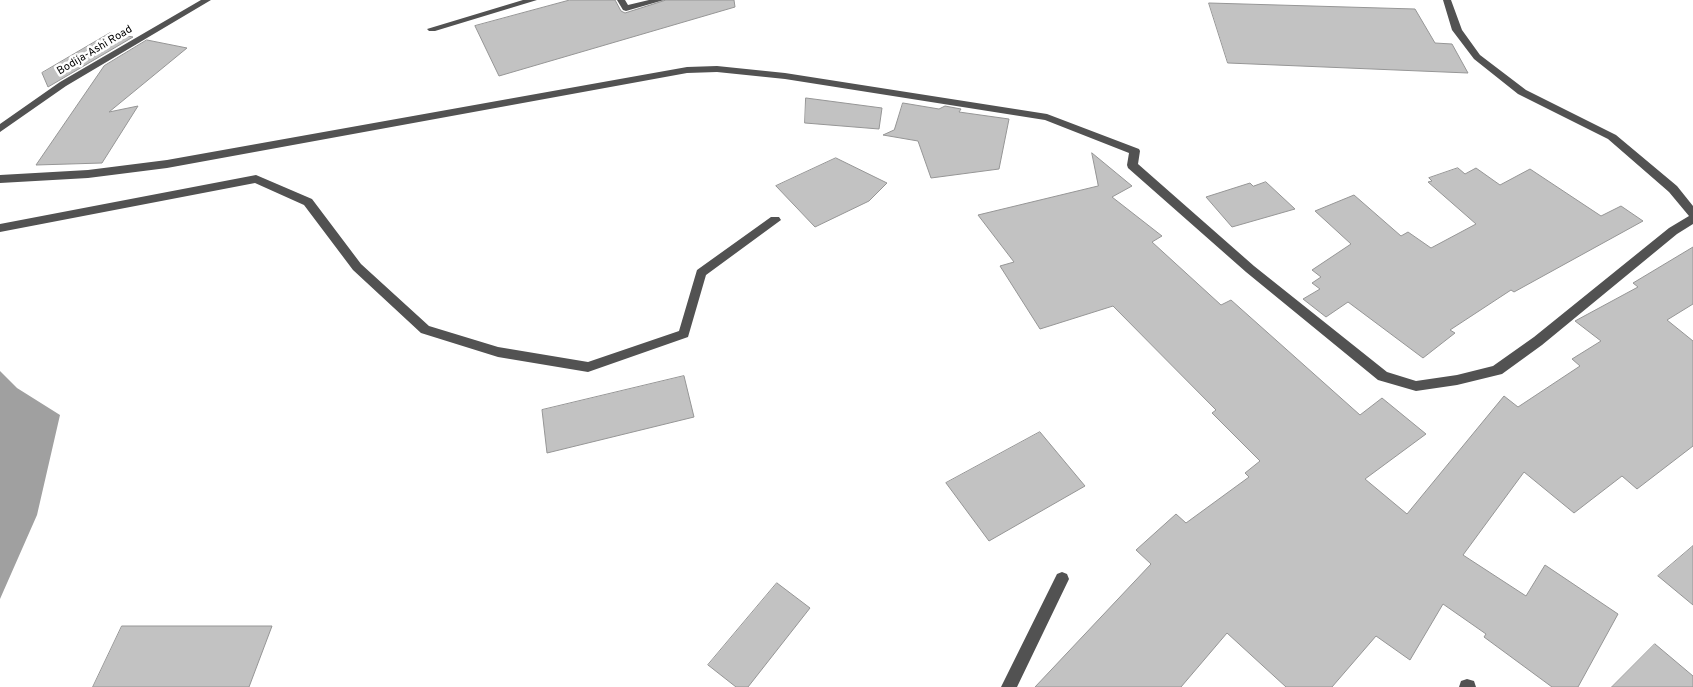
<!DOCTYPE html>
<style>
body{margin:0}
canvas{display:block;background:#fff}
</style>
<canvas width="1693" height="687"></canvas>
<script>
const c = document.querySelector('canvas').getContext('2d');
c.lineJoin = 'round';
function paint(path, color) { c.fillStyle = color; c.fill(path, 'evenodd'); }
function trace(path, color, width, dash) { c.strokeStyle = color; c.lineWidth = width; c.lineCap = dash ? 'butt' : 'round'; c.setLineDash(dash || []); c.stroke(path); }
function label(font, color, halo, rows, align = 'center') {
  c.font = font + ' Overpass,sans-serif'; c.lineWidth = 5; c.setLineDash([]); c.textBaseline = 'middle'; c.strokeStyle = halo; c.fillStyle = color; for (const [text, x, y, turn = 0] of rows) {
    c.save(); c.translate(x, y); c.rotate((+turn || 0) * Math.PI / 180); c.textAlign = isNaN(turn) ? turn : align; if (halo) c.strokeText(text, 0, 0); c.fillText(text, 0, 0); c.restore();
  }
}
paint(new Path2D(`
 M 0,371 L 17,388 L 60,415 L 37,515 L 0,599 Z`), '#a0a0a0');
const building = new Path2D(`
 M 570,0 L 615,0 L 621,11 L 625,13 L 666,0 L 734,0 L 735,7 L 499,76 L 475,26 Z
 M 1209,3 L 1415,9 L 1435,43 L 1452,44 L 1468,73 L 1228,63 Z
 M 110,33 L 133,37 L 48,87 L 42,73 Z
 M 147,40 L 187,48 L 109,112 L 138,106 L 102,163 L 36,165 L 104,66 Z
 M 806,98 L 882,108 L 879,129 L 805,123 Z
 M 903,103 L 939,109 L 945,106 L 961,109 L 959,112 L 1009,119 L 999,169 L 931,178 L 918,141 L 883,135 L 894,130 Z
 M 1092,153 L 1132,186 L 1112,197 L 1162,236 L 1152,242 L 1221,305 L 1231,300 L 1360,415 L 1382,398 L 1426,434 L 1365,479 L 1407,514 L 1504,396 L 1518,407 L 1580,366 L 1572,359 L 1601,341 L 1575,321 L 1638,287 L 1633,283 L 1693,247 L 1693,304 L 1667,320 L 1693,341 L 1693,446 L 1637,489 L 1622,476 L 1574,513 L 1524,472 L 1463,555 L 1526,596 L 1545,565 L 1618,614 L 1578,687 L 1552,687 L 1484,637 L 1486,634 L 1443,604 L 1410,660 L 1376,636 L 1332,687 L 1286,687 L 1227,633 L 1181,687 L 1035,687 L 1151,564 L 1136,550 L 1176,514 L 1186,523 L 1249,477 L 1245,473 L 1260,461 L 1212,413 L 1216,410 L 1113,306 L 1040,329 L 1000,266 L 1014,262 L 978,215 L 1098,186 Z
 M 836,158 L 887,183 L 869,201 L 815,227 L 776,186 Z
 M 1458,168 L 1465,174 L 1476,168 L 1500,185 L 1530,169 L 1601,216 L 1621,206 L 1643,221 L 1514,292 L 1511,290 L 1450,330 L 1455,333 L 1423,358 L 1348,302 L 1326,317 L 1303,299 L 1320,289 L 1312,283 L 1321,277 L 1312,270 L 1351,244 L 1315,211 L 1354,195 L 1401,236 L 1408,232 L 1431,248 L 1476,224 L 1428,182 L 1432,181 L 1429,178 Z
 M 1266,182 L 1295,209 L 1232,227 L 1206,197 L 1250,183 L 1253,186 Z
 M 684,376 L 694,417 L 547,453 L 542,410 Z
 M 1040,432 L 1085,486 L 989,541 L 946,483 Z
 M 1693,546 L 1693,605 L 1658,576 Z
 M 777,583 L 810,608 L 748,687 L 736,687 L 708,665 Z
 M 122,626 L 272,626 L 249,687 L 93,687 Z
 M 1655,644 L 1693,676 L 1693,687 L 1612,687 Z`);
paint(building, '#c2c2c2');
trace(building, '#969696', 1);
paint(new Path2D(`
 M 201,0 L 211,0 L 66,86 L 0,132 L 0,124 L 60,82 Z
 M 523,0 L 537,0 L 435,31 L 429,31 L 427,29 Z
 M 617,0 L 625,0 L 628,5 L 649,0 L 664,0 L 626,11 L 623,10 Z
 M 1443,0 L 1451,0 L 1462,30 L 1480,55 L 1526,90 L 1616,135 L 1677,186 L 1693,206 L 1693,224 L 1677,234 L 1542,345 L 1502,374 L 1457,385 L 1416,391 L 1378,380 L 1246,272 L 1128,168 L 1127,165 L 1129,153 L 1045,120 L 785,79 L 717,72 L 687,73 L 167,168 L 88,178 L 0,183 L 0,175 L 88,170 L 167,160 L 687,67 L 717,66 L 785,73 L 1047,114 L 1139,149 L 1140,151 L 1138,164 L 1254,266 L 1387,372 L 1416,381 L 1457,375 L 1493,366 L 1534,337 L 1669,228 L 1689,216 L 1669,192 L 1608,139 L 1518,94 L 1474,59 L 1452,30 Z
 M 256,175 L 312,199 L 361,264 L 429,326 L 498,347 L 588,362 L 679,331 L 697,270 L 771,217 L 779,217 L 781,220 L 706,275 L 688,337 L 588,372 L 498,357 L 421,333 L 353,270 L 304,205 L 255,183 L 0,232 L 0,224 Z
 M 1062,572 L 1067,574 L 1069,579 L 1017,687 L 1001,687 L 1057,574 Z
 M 1467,679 L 1474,681 L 1476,687 L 1459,687 L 1461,681 Z`), '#525252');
label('11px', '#000', '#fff', [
 ["Bodija-Ashi Road",95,51,-31]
]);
</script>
